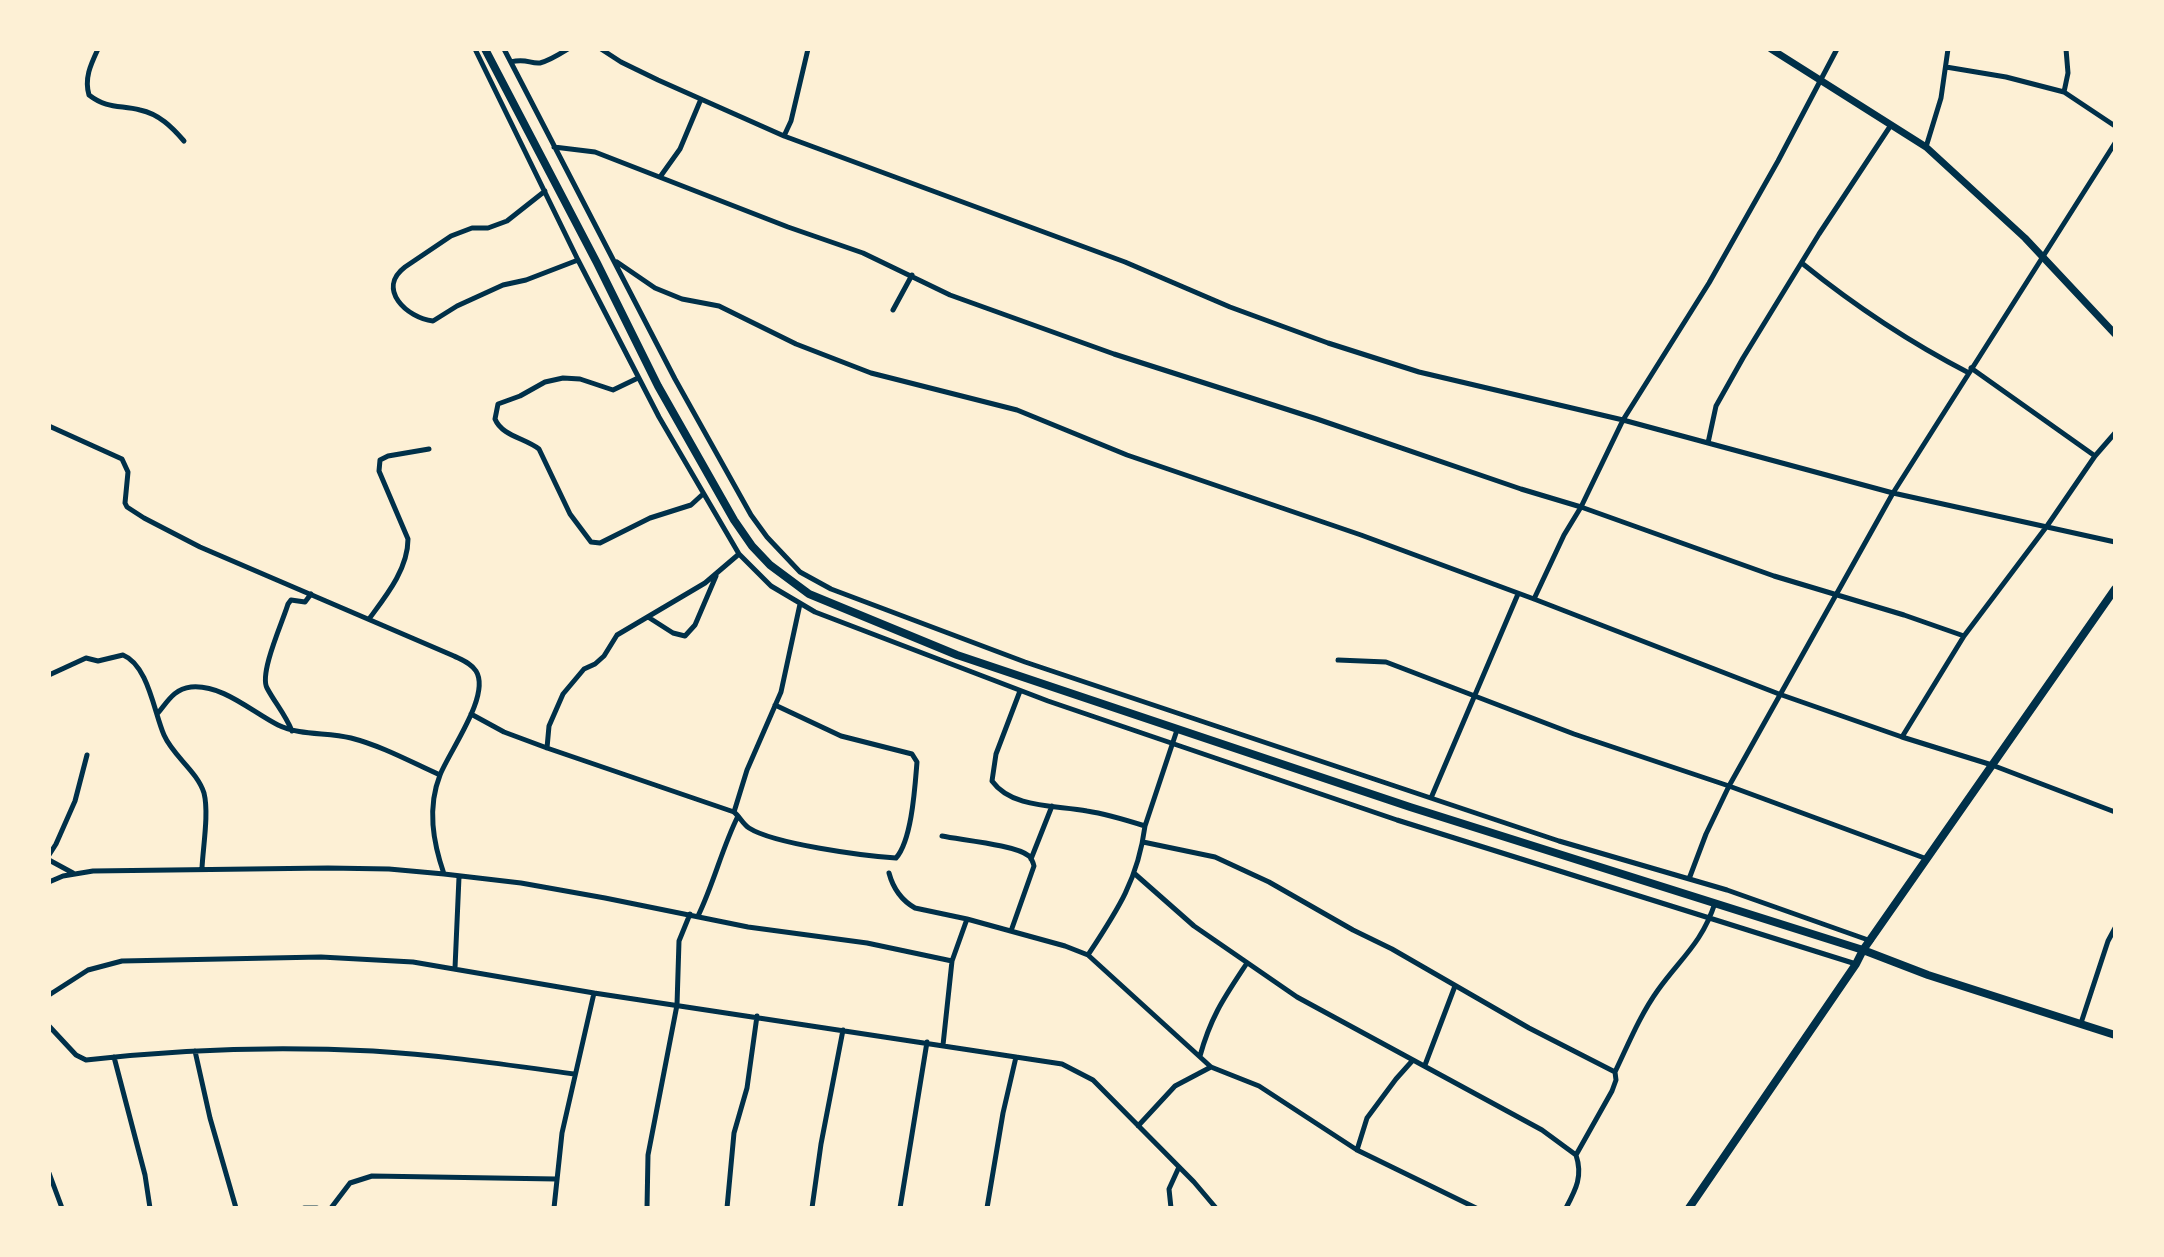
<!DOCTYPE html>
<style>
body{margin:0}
#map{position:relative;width:2164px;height:1257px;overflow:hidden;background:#fdf0d5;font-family:"Exo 2",sans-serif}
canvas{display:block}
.frame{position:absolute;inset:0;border:51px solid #fdf0d5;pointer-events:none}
</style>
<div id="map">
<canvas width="2164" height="1257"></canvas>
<div class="frame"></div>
</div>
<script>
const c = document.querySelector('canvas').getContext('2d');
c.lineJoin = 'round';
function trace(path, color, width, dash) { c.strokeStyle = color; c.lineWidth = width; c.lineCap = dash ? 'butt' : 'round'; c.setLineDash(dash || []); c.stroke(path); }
trace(new Path2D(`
 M 98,49 C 91,64 84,78 89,95 C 107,109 120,105 140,110 C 159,114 172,127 184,141
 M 475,49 L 578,260 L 659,417 L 739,554 L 771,586 L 815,612 L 1048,701 L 1397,820 L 1856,964
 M 504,49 L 675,379 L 751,515 L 767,537 L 800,572 L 831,589 L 1025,662 L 1559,841 L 1727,890 L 1871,941
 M 601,49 L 621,62 L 658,80 L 784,136 L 1125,262 L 1230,307 L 1328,343 L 1419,372 L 1623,420 L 1893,493 L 2115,542
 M 511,62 C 526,58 530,64 540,63 C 549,61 560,54 568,49
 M 1946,67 L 2006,77 L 2064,92 L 2115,126
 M 2064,92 L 2068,73 L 2066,49
 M 784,136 L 791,121 L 808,49
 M 554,147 L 595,152 L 788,227 L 863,253 L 950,295 L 1114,354 L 1317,419 L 1521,489 L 1581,507 L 1774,576 L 1904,615 L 1964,636
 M 1926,147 L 1941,98 L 1948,49
 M 660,177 L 680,149 L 701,99
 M 545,191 L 507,221 L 488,228 L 472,228 L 451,236 L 405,267 C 376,289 407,318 433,321 L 457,306 L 503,285 L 526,280 L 578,260
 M 617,262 L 655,288 L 682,299 L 719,306 L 796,344 L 871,373 L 1017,410 L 1127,455 L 1361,535 L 1534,599 L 1779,694 L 1902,737 L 1992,765 L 2115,812
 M 1803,264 C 1855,306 1909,342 1969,373
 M 893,310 L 912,275
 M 1971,368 L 2095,456
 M 638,378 L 613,390 L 580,379 L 563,378 L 545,382 L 520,396 L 498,404 L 495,419 C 502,436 525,438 539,449 L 570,514 L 591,542 L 600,543 L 650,518 L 691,505 L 703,494
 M 49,426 L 122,459 L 128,472 L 125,503 L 127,507 L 144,518 L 200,547 L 454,656 C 462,660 471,663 476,671 C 491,695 450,750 440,775 C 427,808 433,842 444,874
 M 1708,443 L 1716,406 L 1743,358 L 1819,234 L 1891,125
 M 1534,599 L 1564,535 L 1581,507 L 1623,420 L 1709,283 L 1778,161 L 1837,49
 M 648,617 L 673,633 L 685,636 L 695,625 L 716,576
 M 369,619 C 386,596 408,569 408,539 L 379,471 L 380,460 L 388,456 L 429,449
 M 1338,660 L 1386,662 L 1574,734 L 1729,786 L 1927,859
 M 49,675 L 86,658 L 98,661 L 123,655 C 148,665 154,712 164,735 C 173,756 197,771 204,793 C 209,813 203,847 202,868
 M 1020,691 L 996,754 L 992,781 C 1012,809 1057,805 1087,811 C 1107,814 1126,820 1145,826
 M 158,713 C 168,701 174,689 191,687 C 222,684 252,712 278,725 C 301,736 326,732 351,738 C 382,746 411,762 440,775
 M 471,714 L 504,732 L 547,748 L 734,812 C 740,817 743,824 749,828 C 774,844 864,856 896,858 C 912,840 915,786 917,762 L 912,754 L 841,736 L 775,705
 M 292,731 C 285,714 275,703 267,688 C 259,673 283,621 288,604 L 291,600 L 305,602 L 311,594
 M 1902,737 L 1964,636 L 2047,526 L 2095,456 L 2115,433
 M 547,748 L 549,726 L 563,694 L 584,669 L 595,664 L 604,656 L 617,635 L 705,583 L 739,554
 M 1431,798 L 1518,594
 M 734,812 L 747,770 L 781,692 L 800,604
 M 942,836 C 961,840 1016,845 1029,856 C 1032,859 1033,862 1034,866 L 1011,931
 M 1143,842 L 1215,857 L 1269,882 L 1353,930 L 1392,949 L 1529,1028 L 1615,1072 L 1616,1080 L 1612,1091 L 1576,1155 C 1583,1176 1576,1189 1566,1208
 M 49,855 L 56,844 L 75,801 L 87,755
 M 1031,859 L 1052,806
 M 49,860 L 73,873
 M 889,873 C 893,888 901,900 915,908 L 967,919 L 1065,946 L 1088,955 L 1211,1067 L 1259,1086 L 1357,1150 L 1476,1208
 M 1135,874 L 1194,926 L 1297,997 L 1542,1130 L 1576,1155
 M 1689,879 L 1706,834 L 1729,786 L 1893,493 L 2115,143
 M 49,882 L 63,876 L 93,871 L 328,868 L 389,869 L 444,874 L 521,883 L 605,898 L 748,927 L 867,943 L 952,961
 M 698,916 C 714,883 722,848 738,816
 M 1088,955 C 1117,911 1138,880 1145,826 L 1177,730
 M 455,968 L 459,877
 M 49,995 L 88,970 L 122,961 L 321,957 L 413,962 L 594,993 L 1062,1064 L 1093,1080 L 1194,1182 L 1216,1208
 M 2081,1023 L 2108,941 L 2115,928
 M 49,1026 L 76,1055 L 86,1060 C 181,1049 278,1046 373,1051 C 441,1055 508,1065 574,1074
 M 943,1045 L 952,961 L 967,919
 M 195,1051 L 210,1118 L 236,1208
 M 1200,1056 C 1211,1016 1224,998 1247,963
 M 114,1057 L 145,1175 L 150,1208
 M 1425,1065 L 1455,986
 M 1615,1072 C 1628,1045 1640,1015 1658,990 C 1681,958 1702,943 1715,903
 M 1138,1126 L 1175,1086 L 1211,1067
 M 1357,1150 L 1367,1118 L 1396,1079 L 1413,1060
 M 49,1173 L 62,1208
 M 304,1208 L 317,1208
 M 331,1208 L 350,1183 L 372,1176 L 556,1179
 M 554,1208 L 562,1133 L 594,993
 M 647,1208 L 648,1155 L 677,1005 L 679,941 L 690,914
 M 727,1208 L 734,1133 L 747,1088 L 757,1016
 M 812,1208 L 821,1144 L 843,1030
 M 900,1208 L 927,1042
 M 987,1208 L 1003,1113 L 1016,1057
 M 1171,1208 L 1169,1189 L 1179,1167`), '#003049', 5);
trace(new Path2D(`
 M 1771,49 L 1926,147 L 2025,238 L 2115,334`), '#003049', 7);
trace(new Path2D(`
 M 485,49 L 597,263 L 658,386 L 734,520 L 752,546 L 770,565 L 809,594 L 957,655 L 1410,807 L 1863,950 L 1928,975 L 2115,1035
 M 1689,1208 L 1856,964 L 1863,950 L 2115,589`), '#003049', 8);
</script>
